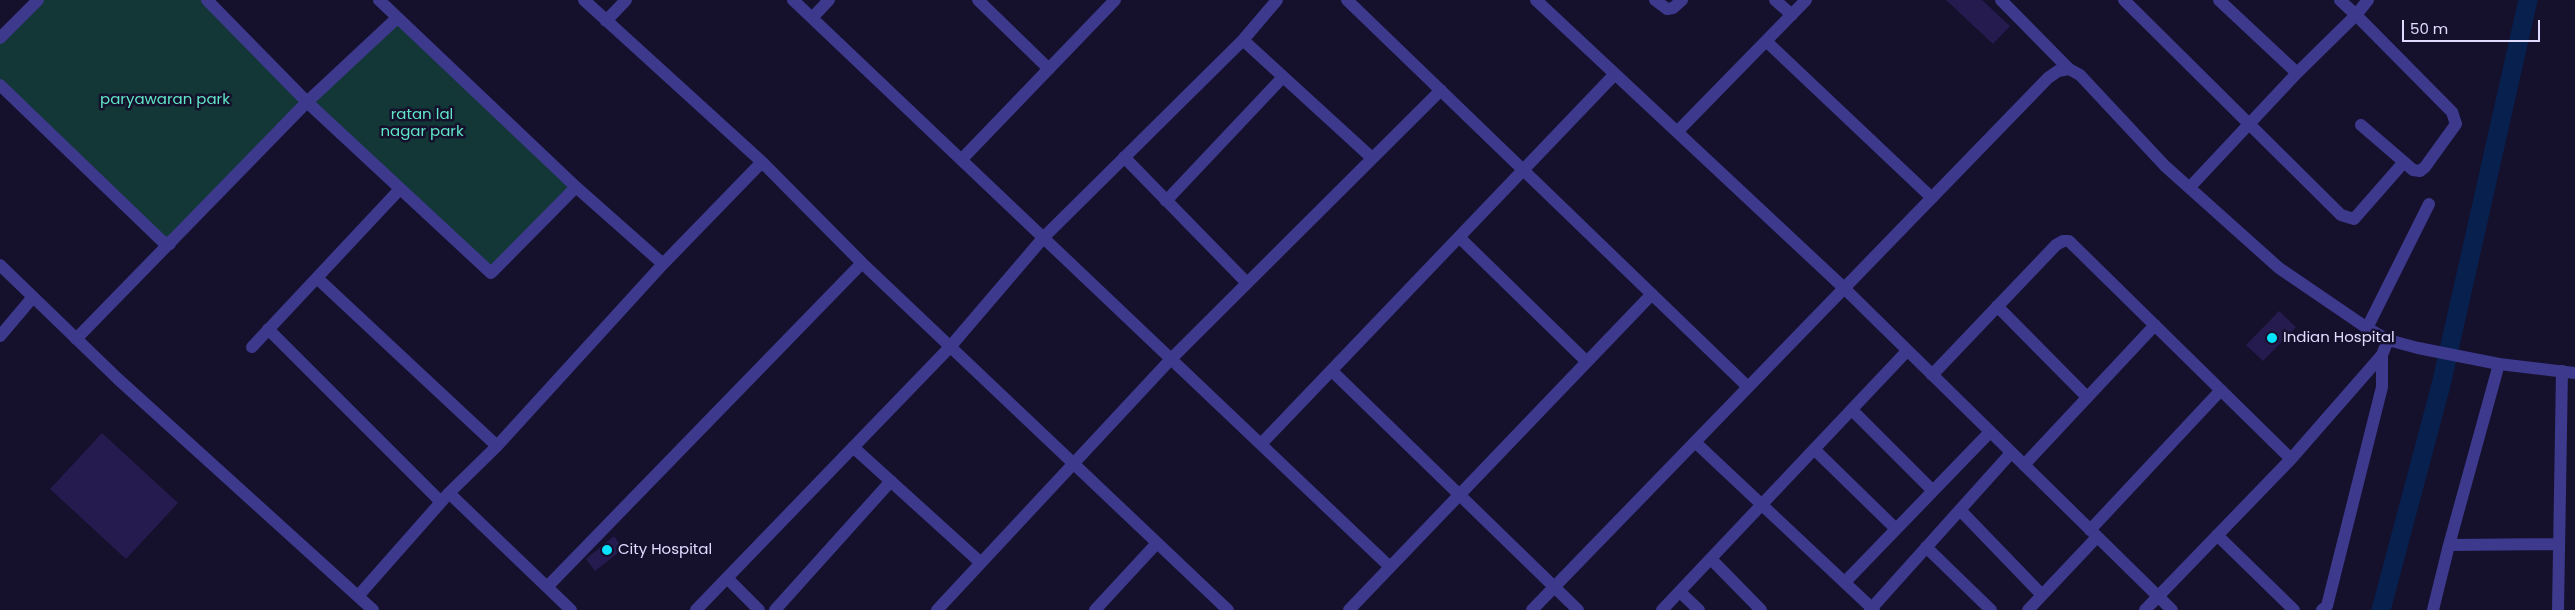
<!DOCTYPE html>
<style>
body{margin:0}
#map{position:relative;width:2575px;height:610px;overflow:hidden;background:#15102c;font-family:Poppins,sans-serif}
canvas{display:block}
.scale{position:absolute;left:2402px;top:20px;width:138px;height:22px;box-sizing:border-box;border:2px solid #e0dbff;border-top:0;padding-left:6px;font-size:15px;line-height:18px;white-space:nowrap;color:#e0dbff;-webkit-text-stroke:4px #15102c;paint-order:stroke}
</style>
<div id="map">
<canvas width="2575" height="610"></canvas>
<div class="scale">50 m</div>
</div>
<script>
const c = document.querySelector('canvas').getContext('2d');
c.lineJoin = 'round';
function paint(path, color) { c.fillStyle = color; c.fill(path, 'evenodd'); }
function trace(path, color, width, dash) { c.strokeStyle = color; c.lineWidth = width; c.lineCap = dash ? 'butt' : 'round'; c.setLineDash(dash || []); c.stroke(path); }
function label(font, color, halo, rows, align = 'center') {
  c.font = font + ' Poppins,sans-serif'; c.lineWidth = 5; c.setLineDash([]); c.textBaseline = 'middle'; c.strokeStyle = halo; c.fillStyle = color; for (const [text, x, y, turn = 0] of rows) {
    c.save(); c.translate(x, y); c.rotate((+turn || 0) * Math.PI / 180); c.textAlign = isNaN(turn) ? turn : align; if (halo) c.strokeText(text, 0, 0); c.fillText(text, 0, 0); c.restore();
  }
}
paint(new Path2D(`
 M 35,0 L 211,0 L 308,99 L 170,240 L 163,237 L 0,81 L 0,35 Z
 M 398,18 L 577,186 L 492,272 L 308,102 Z`), '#133636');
trace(new Path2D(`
 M 2381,610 L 2441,385 L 2528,0`), '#08204d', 19);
paint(new Path2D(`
 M 1946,0 L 1982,0 L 2010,26 L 1993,44 Z
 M 2279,311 L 2296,327 L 2263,361 L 2246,345 Z
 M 102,433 L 178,503 L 126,559 L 50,489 Z
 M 614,536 L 623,549 L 595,571 L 586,559 Z`), '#261b4e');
trace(new Path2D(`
 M 207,0 L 307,102 L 491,273 L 576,187
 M 379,0 L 576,187 L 663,264
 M 584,0 L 762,162 L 862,263 L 1228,610
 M 793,0 L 1390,567
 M 978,0 L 1049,69
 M 1347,0 L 1748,387
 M 1536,0 L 1844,288 L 2172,610
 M 1655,0 L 1667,9 L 1673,8 L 1682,0
 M 1775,0 L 1792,15
 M 2001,0 L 2069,69
 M 2124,0 L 2341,215 L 2354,219 L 2404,162 L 2413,170 L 2420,171 L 2425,167 L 2456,124 L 2452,112 L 2356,15 L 2368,0
 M 2219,0 L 2297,73
 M 813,17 L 829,0
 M 606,21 L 626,0
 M 0,38 L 38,0
 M 1243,40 L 1372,158
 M 1766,41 L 1932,198
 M 0,85 L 162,241 L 170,244
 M 2361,125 L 2404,162
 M 1677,132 L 1806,0
 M 1124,157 L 1247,283
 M 962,159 L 1115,0
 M 2190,187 L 2297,73 L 2356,15 L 2340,0
 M 1166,201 L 1283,77
 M 1460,238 L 1587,362
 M 0,265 L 118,379 L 373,610
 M 317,278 L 497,446
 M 1997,306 L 2087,397
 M 2367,328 L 2429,204
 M 268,329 L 441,502
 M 0,336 L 33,297
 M 76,339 L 307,102 L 397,18
 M 252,347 L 400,189
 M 1332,371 L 1578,610
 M 1932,375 L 2056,245 L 2063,241 L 2069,241 L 2291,459
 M 1852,410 L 1933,491
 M 1695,442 L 1874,610
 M 1261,444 L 1615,74
 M 853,447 L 981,563
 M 1815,450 L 1896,529
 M 2024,465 L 2155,325
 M 449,493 L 571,610
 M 1960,510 L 2042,595
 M 2090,530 L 2221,390
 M 2217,535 L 2294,610
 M 2449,545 L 2499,364
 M 1926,547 L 1991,610
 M 1711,559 L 1761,610
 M 727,578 L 759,610
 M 1845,582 L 1990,432
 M 547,587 L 862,263
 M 1680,592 L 1699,610
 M 359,595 L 449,493 L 497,446 L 663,264 L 762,162
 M 696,610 L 950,347 L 1044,237 L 1243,40 L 1277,0
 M 775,610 L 891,481
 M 937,610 L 1171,359 L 1441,90
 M 1095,610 L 1157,543
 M 1349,610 L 1652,294
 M 1662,610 L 1907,351
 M 1870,610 L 2011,453
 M 2028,610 L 2097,537
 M 2145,610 L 2291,459 L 2382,355 L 2388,340
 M 2322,610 L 2327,606 L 2382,387 L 2382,355
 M 2433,610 L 2449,545 L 2558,544
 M 2558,610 L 2562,371`), '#3d398d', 12);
trace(new Path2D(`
 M 1532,610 L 2048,78 L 2058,71 L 2069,69 L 2080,75 L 2165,166 L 2279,268 L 2367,328 L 2388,340 L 2418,348 L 2499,364 L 2575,373`), '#3d398d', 12);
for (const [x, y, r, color] of [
 [2272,338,6,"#07e2ff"],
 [607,550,6,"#07e2ff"]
]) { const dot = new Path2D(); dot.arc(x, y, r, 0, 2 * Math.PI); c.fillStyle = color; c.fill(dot); trace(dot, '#15102c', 2); }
label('15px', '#60e6c7', '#15102c', [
 ["paryawaran park",165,100],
 ["ratan lal",422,115],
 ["nagar park",422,132]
]);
label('15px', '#e0dbff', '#15102c', [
 ["Indian Hospital",2283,338],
 ["City Hospital",618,550]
], 'left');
</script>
